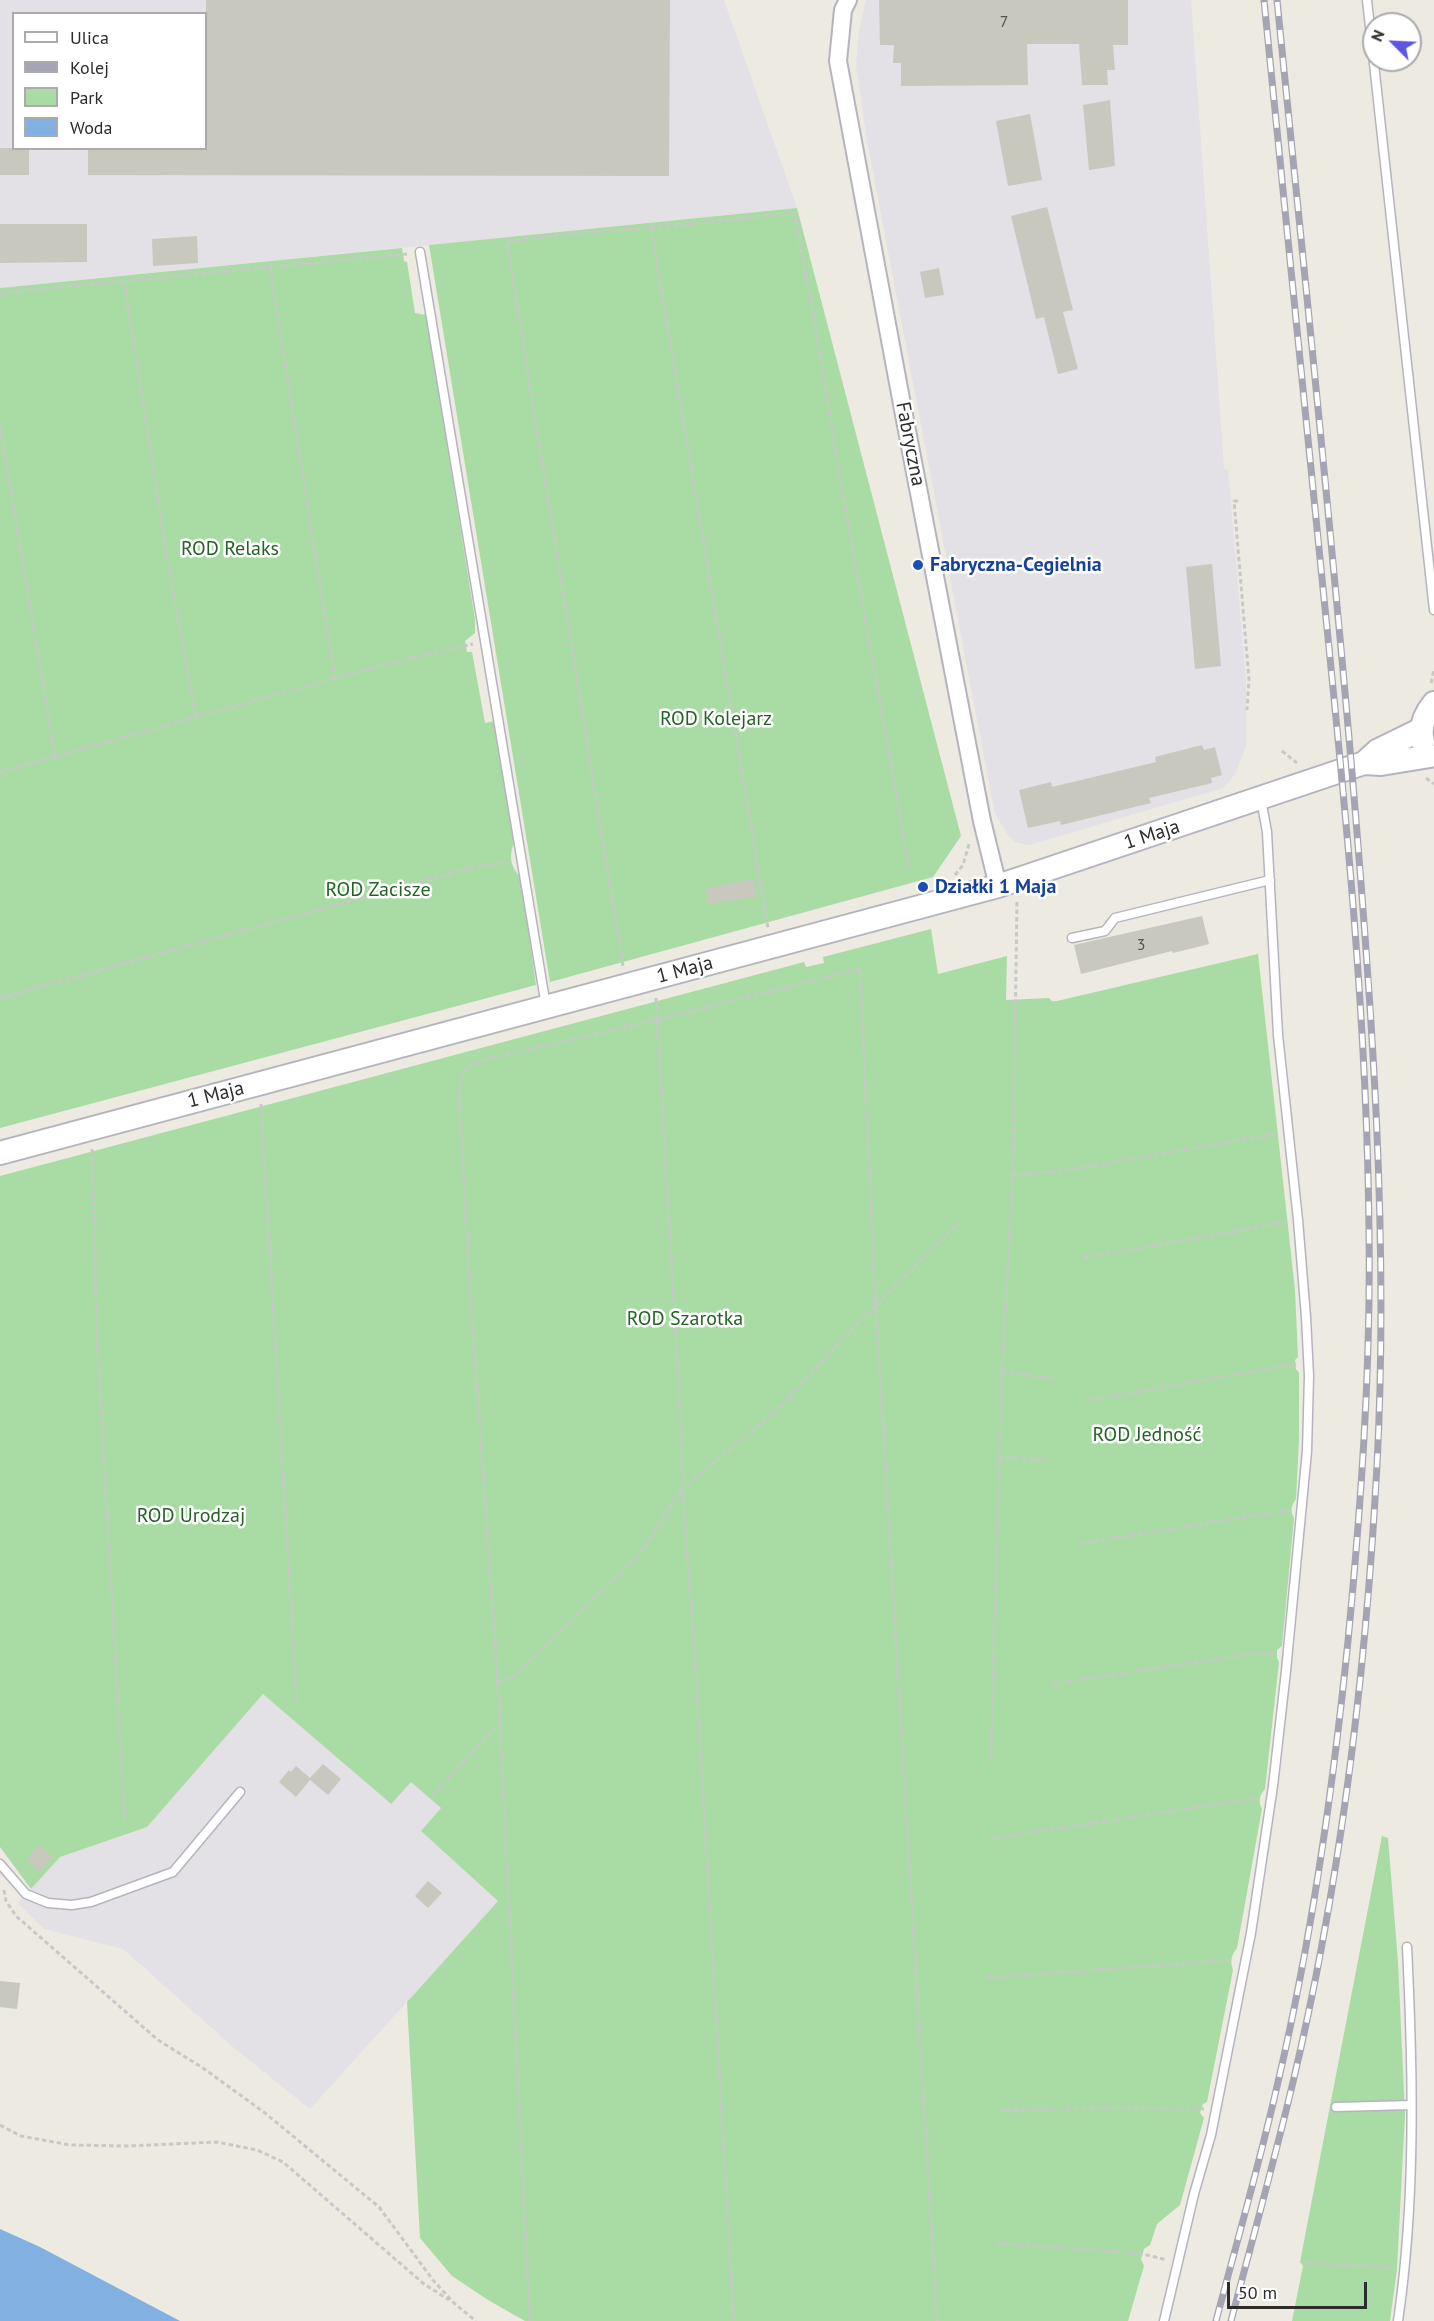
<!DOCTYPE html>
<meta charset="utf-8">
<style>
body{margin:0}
#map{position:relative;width:1434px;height:2321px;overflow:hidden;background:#eceae1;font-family:"PT Sans",sans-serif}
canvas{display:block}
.legend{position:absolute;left:12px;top:12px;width:195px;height:138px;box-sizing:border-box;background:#fff;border:2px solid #ababab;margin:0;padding:8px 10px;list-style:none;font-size:18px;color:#2c2c2c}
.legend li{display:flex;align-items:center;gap:12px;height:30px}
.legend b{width:30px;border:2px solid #ababab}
.north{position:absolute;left:1362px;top:12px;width:60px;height:60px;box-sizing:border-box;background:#fff;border:2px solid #ababab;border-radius:50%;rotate:294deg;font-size:16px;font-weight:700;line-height:24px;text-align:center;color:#2c2c2c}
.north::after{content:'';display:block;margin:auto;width:21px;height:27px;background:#5d55e5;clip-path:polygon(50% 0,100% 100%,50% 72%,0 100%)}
.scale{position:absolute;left:1227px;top:2282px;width:140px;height:27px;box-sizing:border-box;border:3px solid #2c2c2c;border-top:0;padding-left:8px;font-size:18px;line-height:21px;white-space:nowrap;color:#2c2c2c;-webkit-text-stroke:4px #fff;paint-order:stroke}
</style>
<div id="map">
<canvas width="1434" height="2321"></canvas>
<ul class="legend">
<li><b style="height:8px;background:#fff"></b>Ulica</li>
<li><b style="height:8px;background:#a5a4b4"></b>Kolej</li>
<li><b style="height:16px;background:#a9dca4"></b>Park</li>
<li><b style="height:16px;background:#81b0e1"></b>Woda</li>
</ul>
<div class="north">N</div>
<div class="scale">50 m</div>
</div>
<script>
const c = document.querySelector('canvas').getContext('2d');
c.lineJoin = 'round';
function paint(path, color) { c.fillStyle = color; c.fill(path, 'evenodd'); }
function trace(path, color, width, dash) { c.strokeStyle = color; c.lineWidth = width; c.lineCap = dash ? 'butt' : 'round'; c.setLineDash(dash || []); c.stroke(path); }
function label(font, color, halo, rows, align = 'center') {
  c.font = font + ' "PT Sans",sans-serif'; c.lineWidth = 5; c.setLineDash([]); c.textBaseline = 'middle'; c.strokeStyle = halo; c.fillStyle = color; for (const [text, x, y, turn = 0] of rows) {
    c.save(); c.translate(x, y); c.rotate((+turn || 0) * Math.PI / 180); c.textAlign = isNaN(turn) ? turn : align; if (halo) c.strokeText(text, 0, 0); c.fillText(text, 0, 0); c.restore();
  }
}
paint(new Path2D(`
 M 0,0 L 724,0 L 797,208 L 0,288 ZM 14,14 L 206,14 L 206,148 L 14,148 Z
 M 866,0 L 1191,0 L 1224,469 L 1228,469 L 1246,680 L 1246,746 L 1235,774 L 1223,788 L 1029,845 L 1015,842 L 1008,835 L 995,814 L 868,146 L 856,66 L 859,31 Z
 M 263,1693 L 390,1804 L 411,1781 L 441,1808 L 421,1831 L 498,1901 L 310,2109 L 233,2047 L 123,1949 L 44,1929 L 18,1903 L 60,1857 L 147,1827 Z`), '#e3e0e6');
paint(new Path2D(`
 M 797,208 L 961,836 L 933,877 L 550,982 L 429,245 Z
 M 402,248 L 404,261 L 407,262 L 415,313 L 426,315 L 475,619 L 475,633 L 465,641 L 467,652 L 472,652 L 485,723 L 494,721 L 514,842 C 509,857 510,866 521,878 L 536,985 L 0,1128 L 0,288 Z
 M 931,929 L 938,974 L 1007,956 L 1006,1000 L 1049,998 L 1052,1001 L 1057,1001 L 1258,954 L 1295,1290 L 1298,1357 L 1295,1360 L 1296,1369 L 1299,1373 L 1299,1440 L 1296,1499 C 1291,1506 1290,1511 1294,1518 L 1282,1646 L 1277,1650 L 1277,1658 L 1279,1662 L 1265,1789 C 1259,1796 1258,1801 1262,1809 L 1237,1948 C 1231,1956 1230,1962 1233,1970 L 1207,2102 L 1203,2104 L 1200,2113 L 1204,2118 L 1180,2205 L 1157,2224 L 1150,2245 L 1144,2249 L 1141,2259 L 1144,2266 L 1128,2321 L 525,2321 L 488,2300 L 452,2276 L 420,2238 L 407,2002 L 498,1901 L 421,1831 L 441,1808 L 411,1782 L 391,1804 L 263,1694 L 147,1827 L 60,1857 L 31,1889 L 0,1847 L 0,1176 L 804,962 L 806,967 L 824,963 L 823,957 Z
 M 1382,1836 L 1388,1838 L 1398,1962 L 1405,2114 L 1397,2269 L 1390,2321 L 1292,2321 L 1303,2266 L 1300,2262 Z`), '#a9dca4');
paint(new Path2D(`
 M 0,2229 L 40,2247 L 180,2321 L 0,2321 Z`), '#81b0e1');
paint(new Path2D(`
 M 206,0 L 670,0 L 669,176 L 88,175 L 88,148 L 206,148 Z
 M 879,0 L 1128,0 L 1128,45 L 1113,45 L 1115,70 L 1107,70 L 1108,85 L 1082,85 L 1079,44 L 1027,44 L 1028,85 L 901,86 L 901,63 L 893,63 L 894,45 L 880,45 Z
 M 1110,100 L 1115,166 L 1089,170 L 1083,105 Z
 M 1030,114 L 1042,180 L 1008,186 L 996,121 Z
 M 0,148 L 29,148 L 29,175 L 0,175 Z
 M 1047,207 L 1073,310 L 1063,312 L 1078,369 L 1058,374 L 1044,317 L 1036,319 L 1011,216 Z
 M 0,224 L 87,224 L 87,262 L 0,263 Z
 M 197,236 L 198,263 L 153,266 L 152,239 Z
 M 939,268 L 944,295 L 925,298 L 920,272 Z
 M 1212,564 L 1221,666 L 1195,669 L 1186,567 Z
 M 1202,745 L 1204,750 L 1215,747 L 1222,775 L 1211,778 L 1212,783 L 1149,798 L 1151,803 L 1061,825 L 1060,821 L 1028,828 L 1019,790 L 1051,782 L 1052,787 L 1156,762 L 1155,757 Z
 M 754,879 L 757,897 L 708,904 L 706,888 Z
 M 1202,916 L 1209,944 L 1173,953 L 1172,951 L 1081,974 L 1074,945 Z
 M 323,1764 L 341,1779 L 328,1795 L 310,1780 L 296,1797 L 279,1782 L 289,1770 L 291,1772 L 296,1766 L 310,1778 Z
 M 39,1845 L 53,1857 L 40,1872 L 26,1860 Z
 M 428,1881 L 442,1893 L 428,1908 L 415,1896 Z
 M 0,1981 L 20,1983 L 17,2009 L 0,2007 Z`), '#c8c8bf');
const lane = new Path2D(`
 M 1367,0 L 1434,610
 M 420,252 L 546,1006
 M 1072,938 L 1105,931 L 1115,918 L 1270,880
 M 0,1864 L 26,1894 L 48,1903 L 72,1905 L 91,1902 L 173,1872 L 240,1792
 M 1336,2107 L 1411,2105
 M 1164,2321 L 1194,2194 L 1211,2135 L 1251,1933 L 1273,1786 L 1286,1671 L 1307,1451 L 1309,1376 L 1306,1317 L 1298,1220 L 1278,1035 L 1267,832 L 1261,799
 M 1398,2321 C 1416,2199 1413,2069 1407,1947`);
const street = new Path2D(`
 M 848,0 L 843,10 L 838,61 L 904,415 L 982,821 L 998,886`);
const secondary = new Path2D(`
 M 1423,742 C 1419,727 1424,715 1434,703
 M 1364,763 L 1377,751 L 1422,729
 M 0,1153 L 998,886 L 1364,763 L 1381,764 L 1430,756`);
trace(lane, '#b5b4be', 11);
trace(street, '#b5b4be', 20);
trace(secondary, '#b5b4be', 26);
trace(new Path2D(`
 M 651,228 L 794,213 L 812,305 L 841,483 L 910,870
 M 270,267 L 335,679
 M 124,281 L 170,575 L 196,717
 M 0,293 L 407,254
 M 0,425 L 55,757
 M 1238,501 L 1234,501 L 1249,680 L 1247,710
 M 1431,683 L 1434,669
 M 1282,751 L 1297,763
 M 0,772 L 387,664 L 473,644
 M 1426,778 L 1434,784
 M 955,875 L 963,865 L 969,844
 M 623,966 L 507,242 L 577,233 L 651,228 L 768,928
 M 0,998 L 474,867 L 508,862
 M 656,998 L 682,1440 L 683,1497 L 695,1656 L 734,2321
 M 261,1104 L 297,1703
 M 92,1149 L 97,1334 L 125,1823
 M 1013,1175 L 1063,1171 L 1275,1134
 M 1084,1258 L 1286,1222
 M 1002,1372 L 1056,1379
 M 1085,1401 L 1296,1364
 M 999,1458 L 1047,1460
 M 1079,1544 L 1290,1510
 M 498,1684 L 517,1673 L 637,1557 L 683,1488 L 779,1409 L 837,1345 L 959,1223
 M 1053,1684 L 1251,1654 L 1276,1654
 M 991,1761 L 1002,1372 L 1013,1175 L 1017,900
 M 432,1796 L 500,1722
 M 990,1839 L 1258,1798
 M 4,1890 L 6,1901 L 16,1916 L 158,2040 L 203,2068 L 265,2113 L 379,2207 L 433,2280 L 455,2304 L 476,2321
 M 987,1978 L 1234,1960
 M 999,2110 L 1108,2108 L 1204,2109
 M 0,2125 L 21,2136 L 70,2145 L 128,2146 L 217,2142 L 257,2150 L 283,2162 L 424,2284 L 449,2300
 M 996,2243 L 1143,2254 L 1167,2260
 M 1306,2263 L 1392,2268
 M 530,2321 L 498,1684 L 469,1271 L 459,1093 C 460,1077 465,1066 480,1061 L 657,1020 L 860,969 L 876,1308 L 937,2321`), '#c8c8c8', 3, [4.5, 3]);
trace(lane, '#fff', 8);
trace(street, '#fff', 16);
trace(secondary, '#fff', 22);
const rail = new Path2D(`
 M 1216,2321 C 1237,2241 1260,2162 1278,2082 C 1312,1937 1333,1789 1348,1641 C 1361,1505 1371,1367 1369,1230 C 1367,1022 1346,815 1325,608 C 1305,406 1284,203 1264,0
 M 1231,2321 C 1252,2241 1274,2162 1293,2082 C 1341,1880 1366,1672 1377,1465 C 1389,1238 1372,1011 1353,784 C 1331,522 1303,261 1277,0`);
trace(rail, '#a5a4b4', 7);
trace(rail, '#fff', 4.5, [14]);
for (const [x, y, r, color] of [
 [918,565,6,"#1a4fb4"],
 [923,887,6,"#1a4fb4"]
]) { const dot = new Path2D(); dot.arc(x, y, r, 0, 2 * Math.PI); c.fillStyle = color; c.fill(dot); trace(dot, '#fff', 2); }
label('16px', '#535351', null, [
 ["7",1004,22],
 ["3",1141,945]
]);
label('20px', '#2c2c2c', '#fff', [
 ["Fabryczna",910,444,79],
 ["1 Maja",1152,835,-18],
 ["1 Maja",685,970,-15],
 ["1 Maja",216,1095,-14]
]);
label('20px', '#246226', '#fff', [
 ["ROD Relaks",230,549],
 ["ROD Kolejarz",716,719],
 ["ROD Zacisze",378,890],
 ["ROD Szarotka",685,1319],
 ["ROD Jedność",1147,1435],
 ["ROD Urodzaj",191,1516]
]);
label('bold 20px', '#164399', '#fff', [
 ["Fabryczna-Cegielnia",930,565],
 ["Działki 1 Maja",935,887]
], 'left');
</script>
